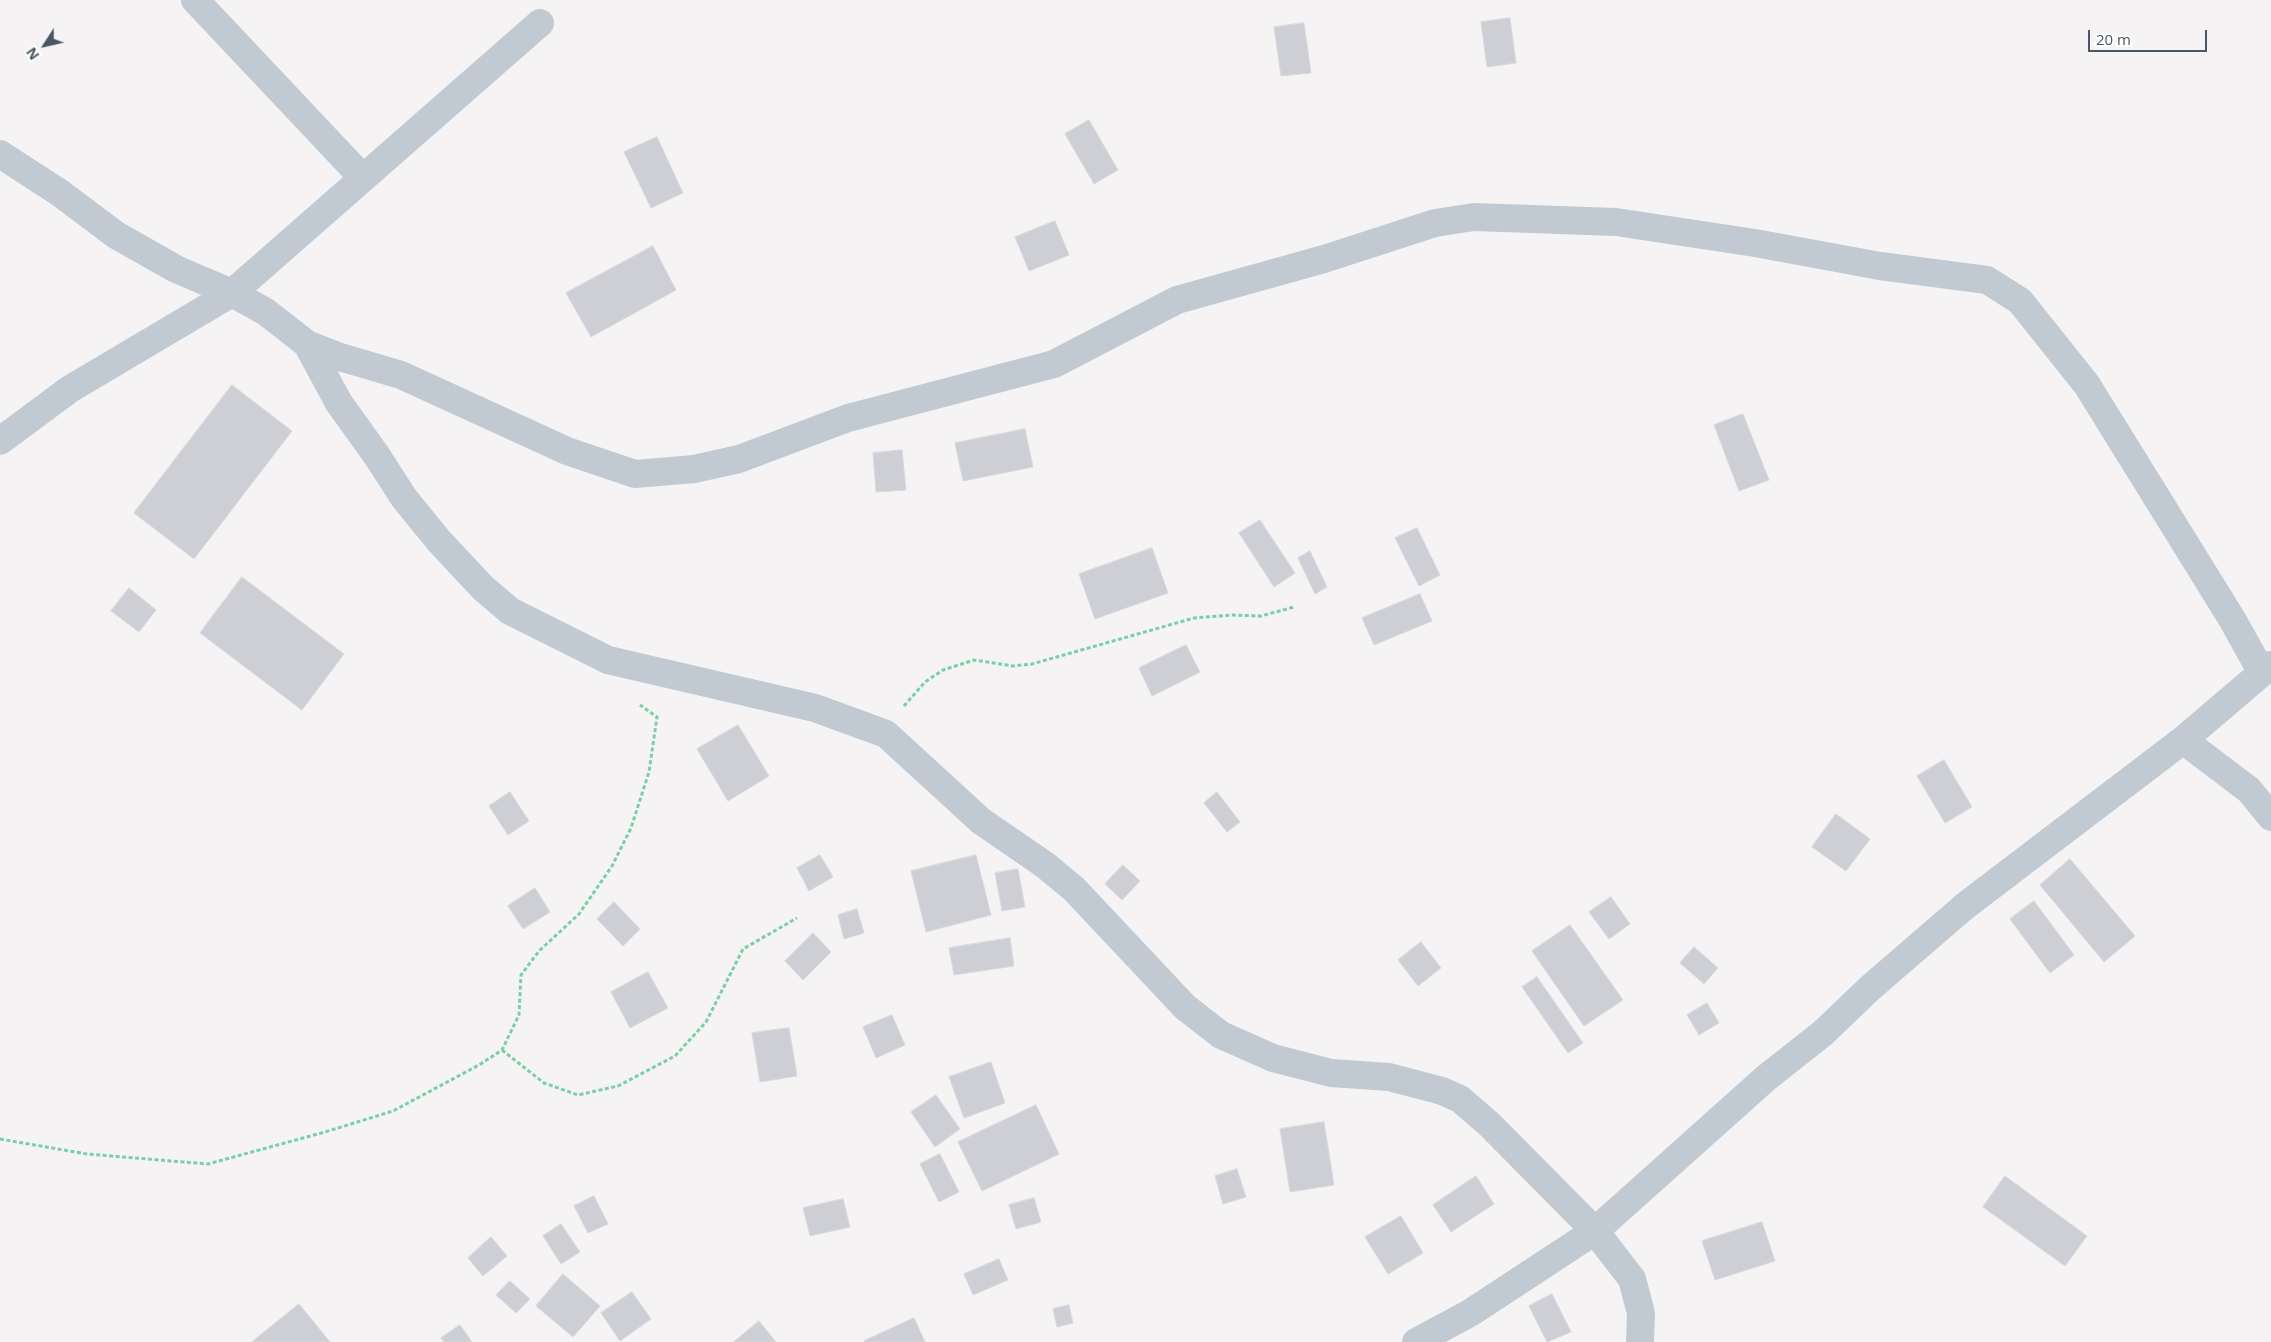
<!DOCTYPE html>
<style>
body{margin:0}
#map{position:relative;width:2271px;height:1342px;overflow:hidden;background:#f5f3f3;font-family:"Open Sans",sans-serif}
canvas{display:block}
.north{position:absolute;left:20px;top:20px;width:50px;height:50px;-webkit-text-stroke:4px #fff;paint-order:stroke;rotate:235deg;font-size:14px;font-weight:700;line-height:20px;text-align:center;color:#4a5661}
.north::after{content:'';display:block;margin:auto;width:18px;height:22px;background:#4a5661;clip-path:polygon(50% 0,100% 100%,50% 72%,0 100%)}
.scale{position:absolute;left:2088px;top:30px;width:119px;height:22px;box-sizing:border-box;border:2px solid #4a5661;border-top:0;padding-left:6px;font-size:15px;line-height:18px;white-space:nowrap;color:#4a5661;-webkit-text-stroke:4px #fff;paint-order:stroke}
</style>
<div id="map">
<canvas width="2271" height="1342"></canvas>
<div class="north">N</div>
<div class="scale">20 m</div>
</div>
<script>
const c = document.querySelector('canvas').getContext('2d');
c.lineJoin = 'round';
function paint(path, color) { c.fillStyle = color; c.fill(path, 'evenodd'); }
function trace(path, color, width, dash) { c.strokeStyle = color; c.lineWidth = width; c.lineCap = dash ? 'butt' : 'round'; c.setLineDash(dash || []); c.stroke(path); }
const building = new Path2D(`
 M 1510,18 L 1516,63 L 1487,67 L 1481,22 Z
 M 1304,23 L 1311,73 L 1281,76 L 1274,27 Z
 M 1089,120 L 1118,170 L 1094,184 L 1065,134 Z
 M 657,137 L 683,193 L 651,208 L 624,152 Z
 M 1055,221 L 1069,255 L 1029,271 L 1015,237 Z
 M 653,246 L 676,290 L 591,337 L 566,293 Z
 M 232,385 L 292,431 L 194,559 L 134,513 Z
 M 1743,414 L 1769,480 L 1739,491 L 1714,425 Z
 M 1025,429 L 1033,467 L 963,481 L 955,443 Z
 M 902,450 L 906,490 L 876,492 L 873,453 Z
 M 1260,520 L 1295,573 L 1274,587 L 1239,533 Z
 M 1417,528 L 1440,575 L 1419,586 L 1395,538 Z
 M 1152,548 L 1168,593 L 1095,619 L 1079,574 Z
 M 1310,551 L 1327,587 L 1315,594 L 1298,558 Z
 M 242,577 L 344,654 L 302,710 L 200,633 Z
 M 129,588 L 156,610 L 139,632 L 111,611 Z
 M 1420,594 L 1432,621 L 1374,645 L 1362,618 Z
 M 1186,645 L 1200,672 L 1152,696 L 1139,668 Z
 M 738,725 L 769,776 L 728,801 L 697,749 Z
 M 1944,760 L 1972,807 L 1945,823 L 1917,776 Z
 M 510,792 L 529,821 L 508,835 L 489,806 Z
 M 1217,792 L 1240,822 L 1227,832 L 1204,803 Z
 M 1836,814 L 1870,839 L 1846,871 L 1812,847 Z
 M 820,855 L 833,877 L 809,891 L 797,868 Z
 M 976,855 L 991,915 L 926,932 L 911,871 Z
 M 2070,859 L 2135,936 L 2104,962 L 2040,885 Z
 M 1123,865 L 1140,881 L 1122,900 L 1105,884 Z
 M 1018,869 L 1025,907 L 1002,911 L 995,873 Z
 M 535,888 L 550,912 L 523,929 L 508,906 Z
 M 1611,897 L 1630,924 L 1609,939 L 1589,912 Z
 M 2034,901 L 2074,955 L 2050,973 L 2010,919 Z
 M 614,902 L 640,929 L 623,946 L 597,919 Z
 M 857,909 L 864,933 L 844,939 L 838,915 Z
 M 1570,925 L 1623,1000 L 1584,1026 L 1532,951 Z
 M 813,933 L 831,952 L 803,980 L 785,961 Z
 M 1010,938 L 1014,966 L 954,975 L 949,948 Z
 M 1421,942 L 1441,968 L 1418,986 L 1398,960 Z
 M 1694,947 L 1718,968 L 1704,984 L 1680,963 Z
 M 648,972 L 668,1008 L 630,1028 L 611,992 Z
 M 1537,977 L 1583,1043 L 1568,1053 L 1522,987 Z
 M 1707,1003 L 1719,1023 L 1699,1035 L 1687,1015 Z
 M 892,1015 L 905,1045 L 876,1058 L 863,1027 Z
 M 789,1028 L 797,1076 L 760,1082 L 752,1033 Z
 M 991,1062 L 1005,1103 L 964,1118 L 949,1077 Z
 M 936,1095 L 960,1129 L 935,1147 L 911,1112 Z
 M 1036,1105 L 1059,1154 L 982,1191 L 958,1142 Z
 M 1324,1122 L 1334,1185 L 1290,1192 L 1280,1129 Z
 M 940,1154 L 959,1192 L 939,1202 L 920,1164 Z
 M 1237,1169 L 1246,1197 L 1223,1204 L 1215,1176 Z
 M 1476,1176 L 1494,1204 L 1451,1232 L 1433,1205 Z
 M 2005,1176 L 2087,1236 L 2065,1266 L 1983,1207 Z
 M 594,1196 L 608,1224 L 588,1233 L 574,1206 Z
 M 1034,1198 L 1041,1222 L 1016,1229 L 1009,1205 Z
 M 843,1199 L 850,1227 L 810,1236 L 803,1208 Z
 M 1401,1216 L 1423,1253 L 1388,1274 L 1365,1237 Z
 M 1762,1222 L 1775,1261 L 1715,1280 L 1702,1241 Z
 M 561,1224 L 580,1252 L 561,1264 L 543,1236 Z
 M 491,1237 L 507,1256 L 483,1276 L 468,1258 Z
 M 999,1259 L 1008,1280 L 973,1295 L 964,1274 Z
 M 563,1274 L 600,1306 L 573,1337 L 536,1306 Z
 M 510,1281 L 530,1299 L 516,1313 L 496,1295 Z
 M 632,1292 L 651,1319 L 620,1341 L 601,1313 Z
 M 1552,1294 L 1571,1332 L 1547,1342 L 1529,1306 Z
 M 299,1304 L 330,1342 L 252,1342 Z
 M 1069,1305 L 1073,1323 L 1057,1327 L 1053,1309 Z
 M 914,1318 L 925,1342 L 865,1342 L 864,1341 Z
 M 759,1321 L 776,1342 L 734,1342 Z
 M 460,1325 L 472,1342 L 444,1342 L 441,1338 Z`);
paint(building, '#cdcfd5');
trace(building, '#d7d9de', 1);
trace(new Path2D(`
 M 904,706 L 925,682 L 943,670 L 974,660 L 1013,666 L 1032,664 L 1194,618 L 1231,615 L 1261,616 L 1294,607
 M 502,1050 L 544,1083 L 578,1095 L 618,1086 L 675,1056 L 706,1022 L 743,949 L 797,918
 M 0,1139 L 87,1154 L 208,1164 L 325,1132 L 393,1111 L 479,1065 L 502,1050 L 519,1015 L 521,975 L 539,951 L 579,914 L 612,866 L 631,828 L 649,772 L 657,717 L 640,705`), '#7ad0a6', 3, [4, 2.5]);
trace(new Path2D(`
 M 195,0 L 362,177
 M 0,154 L 60,193 L 116,235 L 176,269 L 232,293 L 266,312 L 307,344 L 340,357 L 401,375 L 567,451 L 635,474 L 694,469 L 739,459 L 848,418 L 1054,364 L 1177,300 L 1324,259 L 1435,223 L 1474,217 L 1616,222 L 1755,243 L 1880,266 L 1987,280 L 2020,301 L 2087,385 L 2232,619 L 2262,673
 M 307,344 L 339,403 L 377,456 L 404,498 L 439,541 L 483,588 L 510,611 L 608,660 L 815,708 L 886,734 L 981,821 L 1045,865 L 1074,889 L 1185,1007 L 1221,1035 L 1273,1058 L 1331,1073 L 1389,1077 L 1442,1091 L 1460,1099 L 1489,1124 L 1595,1231 L 1632,1279 L 1641,1313 L 1640,1342
 M 0,441 L 70,389 L 232,293 L 540,23
 M 2183,740 L 2249,790 L 2271,817
 M 1416,1342 L 1470,1313 L 1595,1231 L 1766,1078 L 1823,1033 L 1870,988 L 1965,906 L 2183,740 L 2271,665`), '#c1cad2', 28);
</script>
